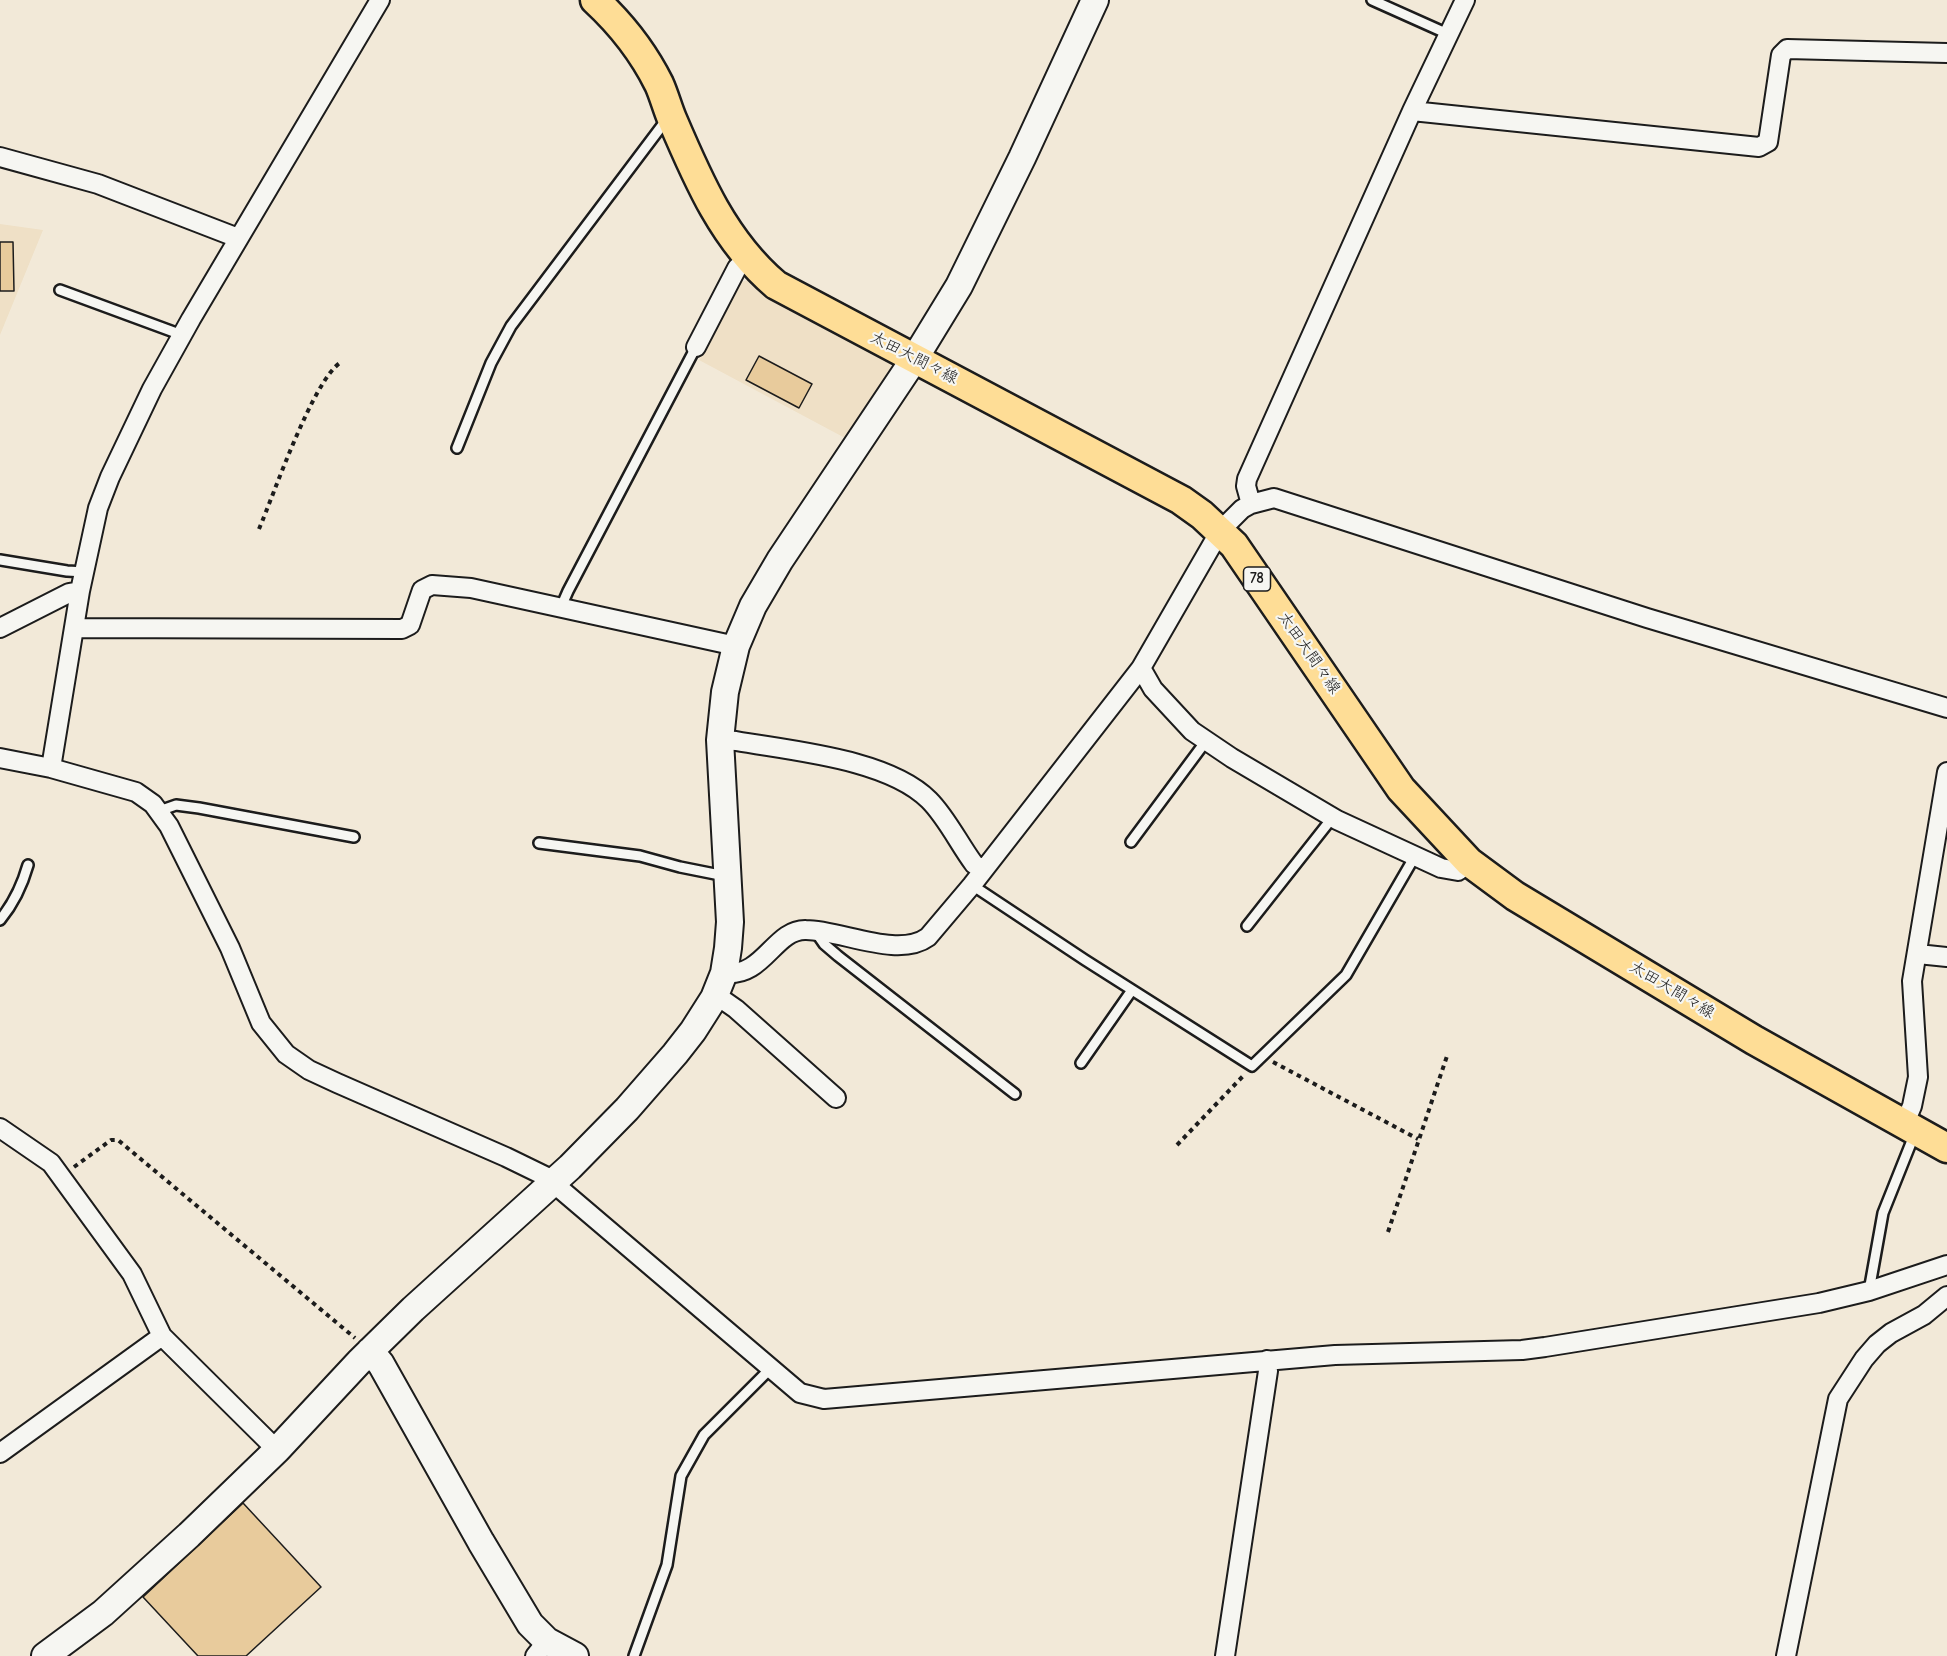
<!DOCTYPE html>
<meta charset="utf-8">
<style>
body{margin:0}
canvas{display:block;background:#f2e9d8}
</style>
<canvas width="1947" height="1656"></canvas>
<script>
const c = document.querySelector('canvas').getContext('2d');
c.lineJoin = 'round';
function paint(path, color) { c.fillStyle = color; c.fill(path, 'evenodd'); }
function trace(path, color, width, dash) { c.strokeStyle = color; c.lineWidth = width; c.lineCap = dash ? 'butt' : 'round'; c.setLineDash(dash || []); c.stroke(path); }
function label(font, color, halo, rows, align = 'center') {
  c.font = font + ' "Comic Neue","Klee One",sans-serif'; c.lineWidth = 4.5; c.setLineDash([]); c.textBaseline = 'middle'; c.strokeStyle = halo; c.fillStyle = color; for (const [text, x, y, turn = 0] of rows) {
    c.save(); c.translate(x, y); c.rotate((+turn || 0) * Math.PI / 180); c.textAlign = isNaN(turn) ? turn : align; if (halo) c.strokeText(text, 0, 0); c.fillText(text, 0, 0); c.restore();
  }
}
paint(new Path2D(`
 M 0,224 L 43,230 L 0,335 Z
 M 752,279 L 887,357 L 891,367 L 845,438 L 699,360 L 741,282 Z`), '#efe0c6');
const building = new Path2D(`
 M 0,242 L 13,242 L 14,291 L 0,291 Z
 M 759,356 L 812,384 L 799,408 L 746,380 Z
 M 243,1503 L 321,1587 L 246,1656 L 198,1656 L 143,1597 Z`);
paint(building, '#e8cb9c');
trace(building, '#1c1c1c', 1.5);
const lane = new Path2D(`
 M 1372,0 L 1448,34
 M 60,290 L 182,335
 M 457,448 L 491,363 L 511,326 L 667,119
 M 0,560 L 67,571 L 85,572
 M 561,607 L 568,591 L 696,347
 M 159,811 L 176,805 L 199,808 L 354,837
 M 1131,842 L 1206,741
 M 539,843 L 640,856 L 680,867 L 725,876
 M 972,885 L 1085,960 L 1252,1066 L 1346,975 L 1415,856
 M 0,920 C 14,903 22,886 28,865
 M 1247,926 L 1333,817
 M 815,931 L 824,944 L 838,956 L 1015,1094
 M 1081,1063 L 1132,990
 M 1869,1291 L 1883,1213 L 1915,1133
 M 634,1656 L 667,1565 L 681,1476 L 704,1435 L 771,1368`);
const street = new Path2D(`
 M 1412,111 L 1759,147 L 1768,142 L 1781,55 L 1787,49 L 1947,53
 M 0,157 L 98,184 L 238,238
 M 696,347 L 737,268 L 748,258
 M 1251,504 L 1246,486 L 1247,479 L 1412,111 L 1465,0
 M 0,628 L 69,593 L 80,591
 M 74,628 L 402,629 L 410,625 L 422,590 L 432,585 L 471,588 L 736,646
 M 1141,668 L 1153,689 L 1192,731 L 1232,758 L 1337,820 L 1441,868 L 1458,871 L 1469,862
 M 720,740 L 736,741 C 792,751 888,759 929,800 C 947,818 959,844 974,864 L 982,870
 M 0,758 L 51,768 L 136,792 L 153,804 L 169,826 L 230,948 L 261,1023 L 286,1054 L 309,1070 L 337,1083 L 506,1157 L 545,1176 L 800,1393 L 824,1399 L 1335,1355 L 1522,1350 L 1545,1347 L 1819,1303 L 1869,1291 L 1947,1265
 M 51,768 L 80,591 L 98,508 L 110,477 L 152,389 L 191,319 L 380,0
 M 1918,954 L 1947,957
 M 724,973 C 764,978 774,929 806,930 C 841,930 898,959 928,937 L 972,885 L 1141,668 L 1220,531 L 1242,509 L 1251,504 L 1274,498 L 1647,618 L 1947,708
 M 714,998 L 726,1002 L 736,1009 L 836,1098
 M 1904,1125 L 1912,1106 L 1918,1077 L 1912,981 L 1947,772
 M 0,1128 L 51,1163 L 132,1274 L 162,1336 L 277,1450
 M 0,1453 L 162,1336
 M 535,1656 L 547,1641
 M 1225,1656 L 1268,1371 L 1267,1360
 M 1786,1656 L 1838,1399 L 1864,1359 L 1877,1344 L 1891,1333 L 1924,1315 L 1947,1296`);
const secondary = new Path2D(`
 M 370,1351 L 381,1364 L 481,1542 L 530,1624 L 547,1641 L 575,1656
 M 45,1656 L 103,1613 L 189,1535 L 277,1450 L 359,1362 L 413,1309 L 570,1167 L 627,1109 L 675,1054 L 693,1031 L 714,998 L 724,973 L 728,948 L 730,922 L 720,740 L 725,692 L 736,646 L 753,606 L 780,560 L 915,358 L 959,286 L 1022,158 L 1095,0`);
const primary = new Path2D(`
 M 595,0 C 621,24 643,52 659,84 C 664,95 667,107 672,119 C 698,180 724,241 776,285 L 1181,500 L 1202,515 L 1234,545 L 1401,789 L 1469,862 L 1515,896 L 1754,1040 L 1947,1148`);
trace(lane, '#1c1c1c', 14);
trace(street, '#1c1c1c', 22);
trace(secondary, '#1c1c1c', 30);
trace(primary, '#1c1c1c', 33);
trace(new Path2D(`
 M 259,529 C 274,494 313,380 341,362
 M 1273,1062 L 1418,1139
 M 1177,1145 L 1245,1074
 M 74,1167 L 111,1140 L 118,1140 L 355,1338
 M 1388,1232 L 1448,1053`), '#1c1c1c', 4, [4.5, 4.5]);
trace(lane, '#f6f6f2', 9);
trace(street, '#f6f6f2', 18);
trace(secondary, '#f6f6f2', 26);
trace(primary, '#fedd96', 28);
for (const [x, y, w] of [
 [1257,579,27]
]) { const box = new Path2D(); box.roundRect(x - w / 2, y - 12, w, 24, 4.5); c.fillStyle = '#f6f6f2'; c.fill(box); trace(box, '#1c1c1c', 1.5); }
label('bold 15px', '#1c1c1c', null, [
 ["78",1257,579]
]);
label('16px', '#1c1c1c', '#f6f6f2', [
 ["太田大間々線",914,358,27],
 ["太田大間々線",1309,653,55],
 ["太田大間々線",1672,990,31]
]);
</script>
